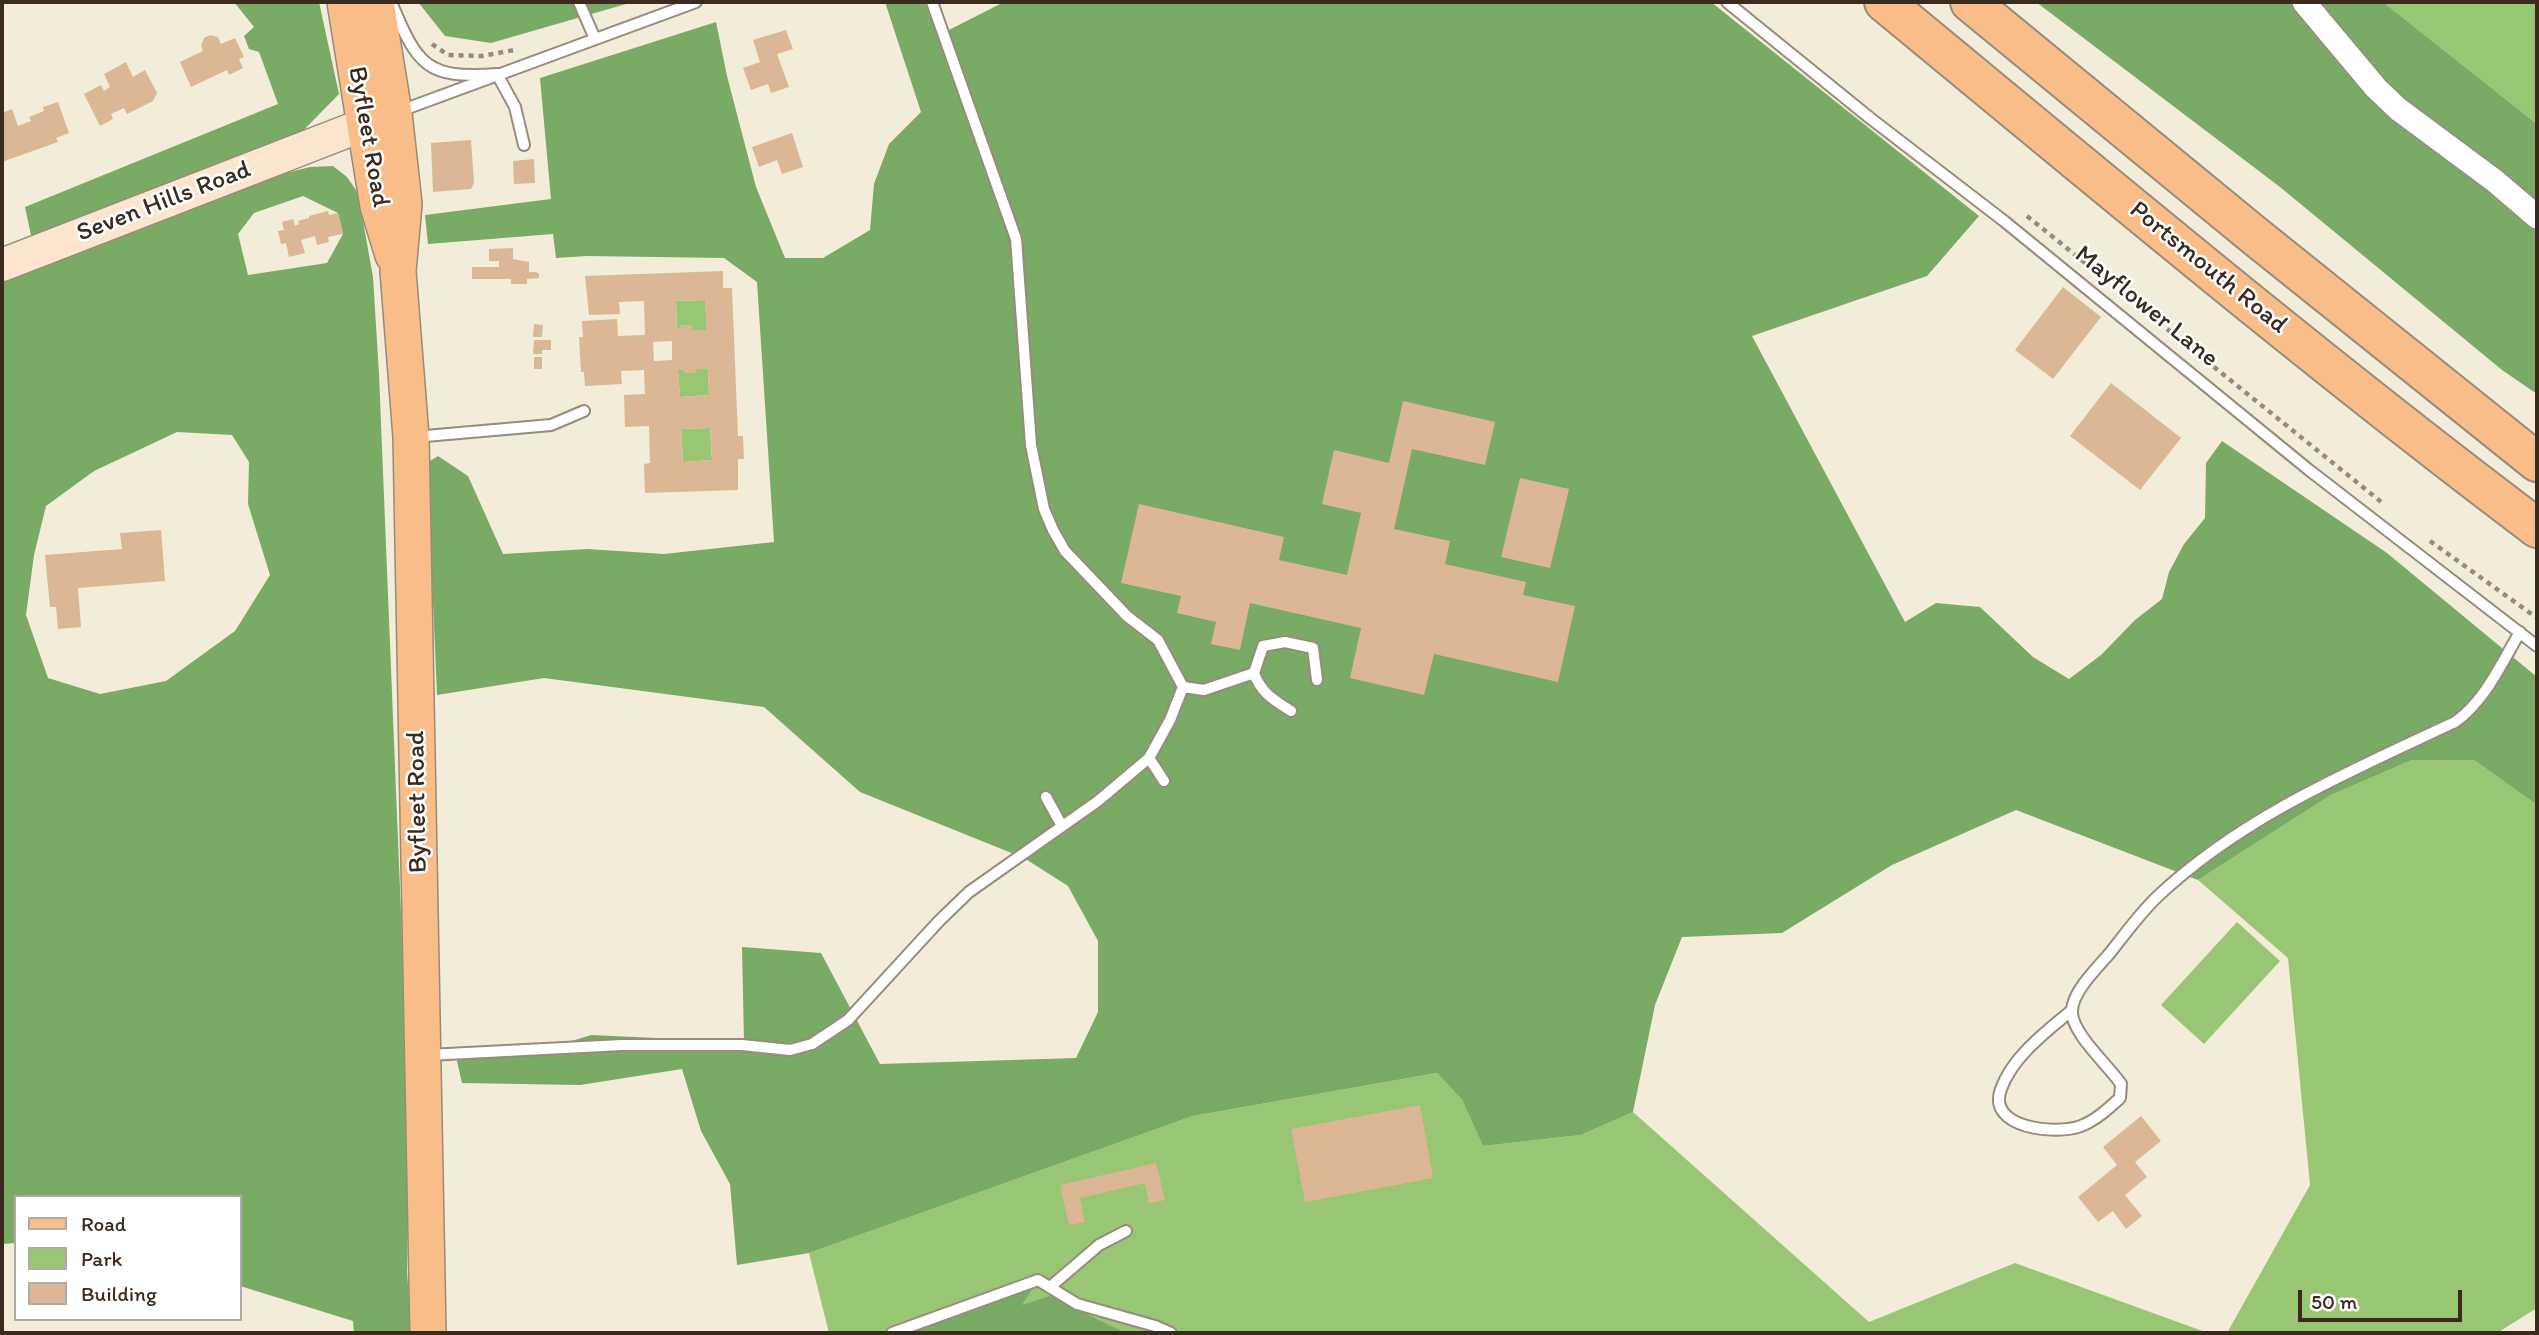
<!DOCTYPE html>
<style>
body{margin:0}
#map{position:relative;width:2539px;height:1335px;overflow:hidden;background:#f3ecd8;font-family:Itim,sans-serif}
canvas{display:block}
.frame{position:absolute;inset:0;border:4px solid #3b2a1e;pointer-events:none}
.legend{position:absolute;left:14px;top:1195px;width:228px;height:126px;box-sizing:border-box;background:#fff;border:2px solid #b1aaa5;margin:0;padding:9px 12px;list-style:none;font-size:21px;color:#3b2a1e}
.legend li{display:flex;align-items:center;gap:14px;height:35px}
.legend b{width:35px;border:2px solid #b1aaa5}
.scale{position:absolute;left:2298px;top:1290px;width:164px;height:32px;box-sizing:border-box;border:4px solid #3b2a1e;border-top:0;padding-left:9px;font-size:21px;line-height:24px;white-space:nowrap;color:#3b2a1e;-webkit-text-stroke:5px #fff;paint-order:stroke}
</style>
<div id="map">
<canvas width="2539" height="1335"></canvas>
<div class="frame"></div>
<ul class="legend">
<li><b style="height:9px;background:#f8bd88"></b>Road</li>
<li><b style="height:19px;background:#98c674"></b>Park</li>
<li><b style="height:19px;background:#dbb796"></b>Building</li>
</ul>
<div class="scale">50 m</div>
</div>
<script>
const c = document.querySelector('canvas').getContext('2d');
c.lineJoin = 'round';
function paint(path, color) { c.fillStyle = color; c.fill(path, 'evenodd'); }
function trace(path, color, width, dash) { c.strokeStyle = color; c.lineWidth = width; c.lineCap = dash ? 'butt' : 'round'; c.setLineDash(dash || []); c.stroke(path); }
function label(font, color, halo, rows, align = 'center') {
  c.font = font + ' Itim,sans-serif'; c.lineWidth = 5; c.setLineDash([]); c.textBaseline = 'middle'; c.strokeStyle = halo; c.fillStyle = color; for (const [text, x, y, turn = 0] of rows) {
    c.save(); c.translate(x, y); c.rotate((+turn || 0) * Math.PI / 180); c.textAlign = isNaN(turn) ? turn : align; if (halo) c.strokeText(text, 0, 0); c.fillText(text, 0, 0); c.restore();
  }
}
paint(new Path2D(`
 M 2383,2 L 2537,2 L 2537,124 Z
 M 705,300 L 707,330 L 692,330 L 692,325 L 681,325 L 680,328 L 677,328 L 676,301 Z
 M 695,369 L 708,369 L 709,395 L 680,397 L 678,370 L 684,370 L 685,373 L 695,373 Z
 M 710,428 L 712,460 L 683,462 L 681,429 Z
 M 2412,760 L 2474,760 L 2537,805 L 2537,1308 L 2497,1333 L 2227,1333 L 2310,1185 L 2288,958 L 2198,880 L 2331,795 Z
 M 2237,922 L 2280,961 L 2204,1044 L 2161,1005 Z
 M 1437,1073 L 1462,1100 L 1483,1146 L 1581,1135 L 1633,1112 L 1869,1322 L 2015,1263 L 2208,1333 L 1003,1333 L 1037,1281 L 892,1333 L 829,1333 L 809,1253 L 1193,1116 Z`), '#98c674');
paint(new Path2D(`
 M 234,2 L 319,2 L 339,94 L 292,142 L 32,240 L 25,207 L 278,104 L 259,52 L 249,49 L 244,36 L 254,27 Z
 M 418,2 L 633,2 L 491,43 L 445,36 Z
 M 885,2 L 926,2 L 943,33 L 1004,2 L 1711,2 L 1979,216 L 1927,276 L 1752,336 L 1905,622 L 1936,603 L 1980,607 L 2033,657 L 2069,679 L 2101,655 L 2135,620 L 2162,599 L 2169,572 L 2184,544 L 2205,518 L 2206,463 L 2222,441 L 2387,553 L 2537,677 L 2537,805 L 2474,760 L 2412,760 L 2331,795 L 2198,880 L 2016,810 L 1892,865 L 1782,933 L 1682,937 L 1655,1005 L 1633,1112 L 1581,1135 L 1483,1146 L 1462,1100 L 1437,1073 L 1193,1116 L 809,1253 L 737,1265 L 730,1184 L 701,1131 L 682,1069 L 580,1085 L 462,1083 L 454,1048 L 477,1052 L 540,1051 L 591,1035 L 744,1042 L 742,947 L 821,953 L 880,1064 L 1076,1058 L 1098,1012 L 1098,941 L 1068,886 L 1024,858 L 860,792 L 764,707 L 544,678 L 437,695 L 427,463 L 438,456 L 468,476 L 503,554 L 587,549 L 664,554 L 774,542 L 757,282 L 724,258 L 587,256 L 556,258 L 553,234 L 428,244 L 425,215 L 551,199 L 540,78 L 716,22 L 727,76 L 756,187 L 785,258 L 823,258 L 870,230 L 874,184 L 889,144 L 921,112 Z
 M 2036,2 L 2383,2 L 2537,124 L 2537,394 L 2502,370 L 2280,187 Z
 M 333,166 L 347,177 L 358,193 L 373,277 L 379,374 L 409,1110 L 407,1272 L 412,1333 L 354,1333 L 353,1321 L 240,1286 L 240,1197 L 16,1197 L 16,1243 L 2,1244 L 2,270 L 181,199 L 310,167 ZM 303,196 L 338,213 L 343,234 L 327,263 L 248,275 L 238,234 L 254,213 ZM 177,432 L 232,435 L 249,462 L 248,504 L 270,575 L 235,631 L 166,681 L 100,694 L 48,678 L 26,615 L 34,555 L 46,506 L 94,471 Z
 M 1038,1280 L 1022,1305 L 1050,1296 L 1125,1333 L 892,1333 Z`), '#7aab66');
paint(new Path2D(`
 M 786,30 L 793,49 L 777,54 L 789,87 L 771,93 L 768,84 L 751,90 L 743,68 L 760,62 L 753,40 Z
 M 210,35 L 218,37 L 221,44 L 235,38 L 244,57 L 239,59 L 243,68 L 229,75 L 227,70 L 191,87 L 180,62 L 203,51 L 201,46 L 204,38 Z
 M 126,62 L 133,77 L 145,70 L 157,93 L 153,101 L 127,114 L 124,108 L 111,114 L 113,119 L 100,126 L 84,94 L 101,85 L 104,91 L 110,87 L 104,74 Z
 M 58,102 L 69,133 L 56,138 L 58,142 L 2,162 L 2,113 L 12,109 L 18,126 L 31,121 L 29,117 L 44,111 L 43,107 Z
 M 792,133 L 803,167 L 782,174 L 777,160 L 759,167 L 752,147 Z
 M 471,140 L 474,183 L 471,189 L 433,192 L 431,143 Z
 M 534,159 L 535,183 L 514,184 L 513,161 Z
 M 328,211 L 329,215 L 338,213 L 343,234 L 328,237 L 329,242 L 317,245 L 315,236 L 301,240 L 305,253 L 289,257 L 286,243 L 281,244 L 278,231 L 284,230 L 282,222 L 293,219 L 295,226 L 299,224 L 298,221 L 309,218 L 309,216 Z
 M 513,248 L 513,259 L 529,262 L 529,272 L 536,272 L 539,274 L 539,278 L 527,279 L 527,284 L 511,284 L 511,279 L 472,279 L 472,267 L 499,267 L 499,261 L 489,261 L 489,249 Z
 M 723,271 L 723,288 L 732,288 L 738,436 L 743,436 L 744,459 L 738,459 L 738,490 L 645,493 L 644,464 L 650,463 L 649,426 L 625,427 L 624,395 L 645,394 L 644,370 L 621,371 L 622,384 L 585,386 L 584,372 L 581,372 L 579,337 L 583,337 L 582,321 L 617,319 L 618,336 L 645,335 L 644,301 L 619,302 L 620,314 L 589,315 L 585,276 ZM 705,300 L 707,330 L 692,330 L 692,325 L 680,325 L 680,328 L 677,328 L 676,301 ZM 672,341 L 672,360 L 654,361 L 653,342 ZM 695,369 L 708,369 L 709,395 L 680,397 L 678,370 L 684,370 L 684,373 L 696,373 ZM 710,428 L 712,460 L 683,462 L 681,429 Z
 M 2063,287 L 2101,317 L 2053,379 L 2015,350 Z
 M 534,324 L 543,325 L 542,337 L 533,337 Z
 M 534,340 L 551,340 L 551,350 L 542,350 L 542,354 L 533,354 Z
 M 534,357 L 542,357 L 542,369 L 534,369 Z
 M 2111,383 L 2181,438 L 2140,490 L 2070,436 Z
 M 1403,401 L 1495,422 L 1485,465 L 1412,449 L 1394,529 L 1450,541 L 1445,564 L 1526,582 L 1523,595 L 1575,606 L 1558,682 L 1434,654 L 1424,695 L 1350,678 L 1361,628 L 1250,603 L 1240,650 L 1211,644 L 1216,622 L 1177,613 L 1181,596 L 1121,583 L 1139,504 L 1284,537 L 1279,560 L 1347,575 L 1361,513 L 1322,504 L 1334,450 L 1389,463 Z
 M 1520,478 L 1569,489 L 1550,568 L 1501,557 Z
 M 161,530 L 165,581 L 78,588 L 81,627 L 58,629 L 56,607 L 50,607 L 45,555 L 122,549 L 120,533 Z
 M 1420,1105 L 1433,1178 L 1305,1202 L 1291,1129 Z
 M 2141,1116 L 2161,1141 L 2135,1162 L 2147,1177 L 2125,1195 L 2142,1216 L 2126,1229 L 2113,1211 L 2098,1222 L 2078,1197 L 2117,1165 L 2103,1147 Z
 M 1156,1163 L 1165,1200 L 1149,1203 L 1145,1183 L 1080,1198 L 1085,1222 L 1069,1225 L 1060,1185 Z`), '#dbb796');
const lane = new Path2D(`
 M 391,2 C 418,66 426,79 497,74 L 515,107 L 524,145
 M 579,2 L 595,39
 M 932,2 L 1016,239 L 1031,445 L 1044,509 L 1053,530 L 1065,551 L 1127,616 L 1158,640 L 1183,687 L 1204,690 L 1254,673 L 1263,646 L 1285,642 L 1313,648 L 1317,680
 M 1727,2 L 1870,118 L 2004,221 L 2309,470 L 2537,646
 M 400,111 L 696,2
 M 414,437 L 551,425 L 584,411
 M 1254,673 C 1261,693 1274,700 1291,711
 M 1149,758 L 1164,781
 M 1046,797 L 1062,826
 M 2072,1010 C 2046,1032 2013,1056 2001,1089 C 1986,1129 2057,1135 2081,1126 C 2096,1120 2108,1109 2120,1098 L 2121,1084 C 2109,1066 2070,1032 2072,1010 C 2073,991 2098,967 2110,953 C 2125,934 2140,913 2158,896 C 2243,816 2351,771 2455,722 C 2485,701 2501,664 2520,632
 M 428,1055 L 622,1045 L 742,1045 L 790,1050 L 812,1044 L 848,1020 L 939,921 L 969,892 L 1098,801 L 1149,758 L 1170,720 L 1183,687
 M 1050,1287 L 1099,1245 L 1126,1231
 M 892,1333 L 1038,1280 L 1077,1304 L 1155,1326 L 1171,1333`);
const street = new Path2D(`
 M 2304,2 L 2376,88 L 2398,109 L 2495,181 L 2537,217`);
const secondary = new Path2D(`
 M 2,265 L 389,115`);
const primary = new Path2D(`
 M 345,2 L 378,206 L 393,255
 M 376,2 L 394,113 L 404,204 L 398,271 L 411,437 L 428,1333`);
const highway = new Path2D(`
 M 1884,2 C 2100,180 2314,360 2537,528
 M 1970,2 L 2255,236 L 2537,462`);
trace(lane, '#978b7b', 14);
trace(street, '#978b7b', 26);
trace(secondary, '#978b7b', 35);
trace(primary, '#978b7b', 38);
trace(highway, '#978b7b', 42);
trace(new Path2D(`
 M 432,44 L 448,55 L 482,56 L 514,50
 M 2027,216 L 2385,505
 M 2430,541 L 2537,618`), '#978b7b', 4.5, [5, 5]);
trace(lane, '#fff', 10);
trace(street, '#fff', 23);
trace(secondary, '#fce5cf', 32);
trace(primary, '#f8bd88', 35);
trace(highway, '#f8bd88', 38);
label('26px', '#3b2a1e', '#fff', [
 ["Byfleet Road",368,137,80],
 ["Seven Hills Road",164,202,-21],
 ["Portsmouth Road",2208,268,39],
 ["Mayflower Lane",2146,307,39],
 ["Byfleet Road",418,802,-91]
]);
</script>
